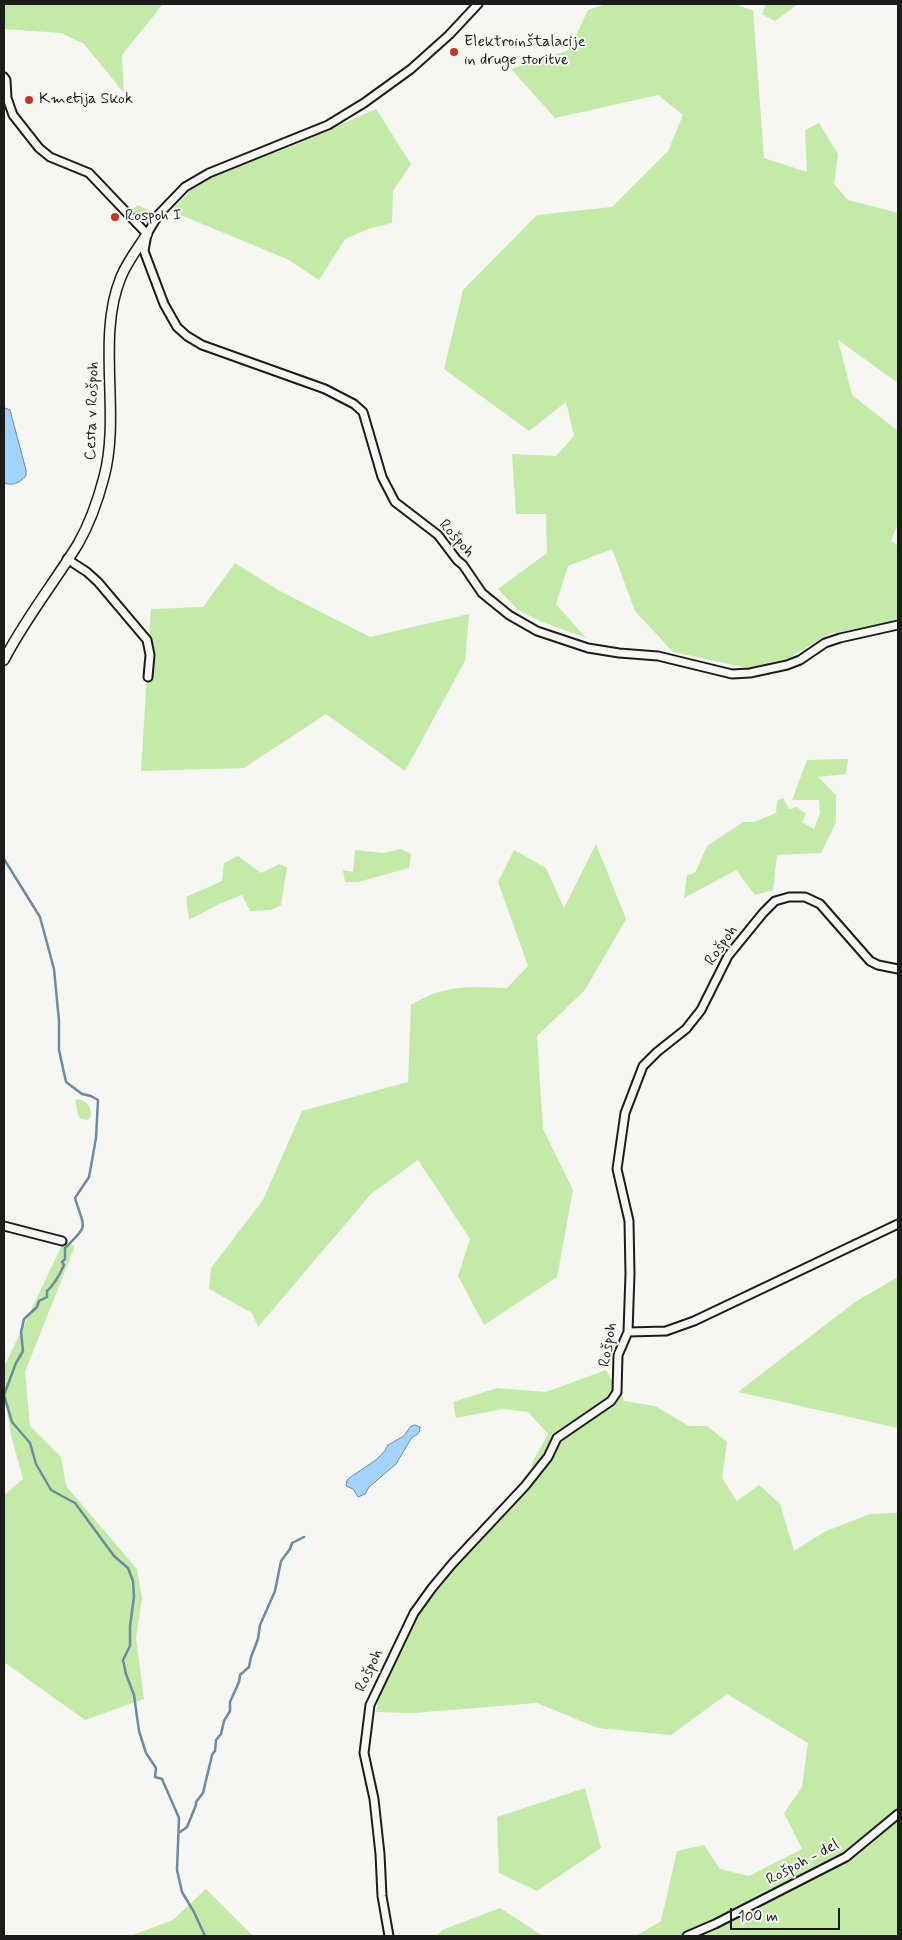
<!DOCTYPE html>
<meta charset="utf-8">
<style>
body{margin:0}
#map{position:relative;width:902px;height:1940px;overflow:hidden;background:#f6f6f2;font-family:Mynerve,sans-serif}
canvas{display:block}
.frame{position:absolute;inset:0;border:5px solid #1c1c1c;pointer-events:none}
.scale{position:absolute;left:730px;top:1908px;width:110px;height:22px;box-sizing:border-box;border:2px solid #1c1c1c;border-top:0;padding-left:6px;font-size:15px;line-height:18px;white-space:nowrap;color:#1c1c1c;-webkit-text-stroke:4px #f6f6f2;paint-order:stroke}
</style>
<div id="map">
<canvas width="902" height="1940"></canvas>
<div class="frame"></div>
<div class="scale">100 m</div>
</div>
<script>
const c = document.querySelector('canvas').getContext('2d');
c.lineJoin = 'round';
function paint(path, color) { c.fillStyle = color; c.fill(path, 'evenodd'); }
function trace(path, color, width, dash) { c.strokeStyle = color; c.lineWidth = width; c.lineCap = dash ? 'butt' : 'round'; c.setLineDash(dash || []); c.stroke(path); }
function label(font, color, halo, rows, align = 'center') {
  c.font = font + ' Mynerve,sans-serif'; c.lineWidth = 4; c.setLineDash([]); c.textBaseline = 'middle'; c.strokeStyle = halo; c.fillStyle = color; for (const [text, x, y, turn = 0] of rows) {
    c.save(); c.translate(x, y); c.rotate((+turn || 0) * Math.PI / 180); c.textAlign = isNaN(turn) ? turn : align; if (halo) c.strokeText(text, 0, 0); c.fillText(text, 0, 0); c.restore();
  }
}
paint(new Path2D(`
 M 4,4 L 163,4 L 122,55 L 124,93 L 84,44 L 61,33 L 4,29 Z
 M 606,4 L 733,4 L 753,10 L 764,158 L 807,172 L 805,130 L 819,123 L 838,154 L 834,184 L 848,200 L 898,213 L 898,383 L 838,340 L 852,395 L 898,431 L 898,523 L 891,541 L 898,546 L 898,621 L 829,634 L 789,658 L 748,668 L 673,652 L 635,611 L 612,549 L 568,566 L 556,604 L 586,638 L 540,621 L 518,610 L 498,589 L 547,553 L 546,514 L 516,514 L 512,454 L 556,456 L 574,436 L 566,402 L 529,431 L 444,369 L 463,290 L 537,215 L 612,207 L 668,151 L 683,115 L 658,95 L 555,118 L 511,69 L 569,50 L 588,10 Z
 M 766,4 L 798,4 L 775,21 L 762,14 Z
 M 376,109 L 411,164 L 393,191 L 392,223 L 371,228 L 345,239 L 319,280 L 289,260 L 171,211 L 189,192 L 212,177 L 297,144 Z
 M 138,205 L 146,209 L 151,217 L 149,222 L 142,222 L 135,216 L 133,209 Z
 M 235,563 L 278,590 L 370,637 L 469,614 L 465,661 L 405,771 L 326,714 L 244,768 L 141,771 L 151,609 L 203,607 Z
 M 848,759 L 846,774 L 818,777 L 836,795 L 836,822 L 821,853 L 777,855 L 773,890 L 755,895 L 736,870 L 684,898 L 687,875 L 695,873 L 707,846 L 743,822 L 754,822 L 776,813 L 777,801 L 783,798 L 789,809 L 797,807 L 806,814 L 802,822 L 814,829 L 820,813 L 819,800 L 792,800 L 807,760 Z
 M 596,844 L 626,919 L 585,990 L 537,1036 L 543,1129 L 573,1190 L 557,1277 L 484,1325 L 458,1276 L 470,1239 L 418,1160 L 371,1194 L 258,1327 L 252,1313 L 209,1289 L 211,1268 L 263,1200 L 302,1111 L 408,1082 L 411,1005 C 446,984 467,987 507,988 L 528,966 L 498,882 L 514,850 L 546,868 L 564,908 Z
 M 401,849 L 411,854 L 409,868 L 358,882 L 345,882 L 343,870 L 353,872 L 355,850 L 384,853 Z
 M 238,856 L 261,873 L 279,864 L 287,867 L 281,905 L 271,910 L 250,911 L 242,895 L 219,904 L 189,920 L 186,897 L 222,881 L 224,863 Z
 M 78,1099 C 88,1102 91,1106 91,1117 L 88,1120 L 81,1119 L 78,1115 L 75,1100 Z
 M 63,1243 L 75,1246 L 25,1372 L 30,1426 L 61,1457 L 66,1486 L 137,1569 L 142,1598 L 136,1638 L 144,1699 L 85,1720 L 4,1662 L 4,1495 L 23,1479 L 11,1435 L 4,1394 L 4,1367 Z
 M 898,1277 L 898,1428 L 738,1392 L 855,1302 Z
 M 606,1370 L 611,1379 L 619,1383 L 624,1401 L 655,1406 L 689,1426 L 707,1426 L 727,1442 L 722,1478 L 737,1501 L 759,1485 L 780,1504 L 794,1551 L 824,1532 L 870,1514 L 898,1513 L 898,1936 L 636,1936 L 661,1921 L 677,1851 L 704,1845 L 720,1869 L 749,1876 L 802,1849 L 784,1813 L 802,1787 L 808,1743 L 727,1694 L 671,1735 L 598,1728 L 537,1703 L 413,1713 L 376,1712 L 380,1688 L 417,1614 L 490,1524 L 533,1484 L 532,1463 L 548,1434 L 528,1412 L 503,1409 L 456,1418 L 453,1402 L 497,1388 L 546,1392 Z
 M 585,1788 L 601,1848 L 537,1891 L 499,1873 L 497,1817 Z
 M 206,1889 L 253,1936 L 130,1936 L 173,1920 Z
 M 500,1908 L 543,1936 L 437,1936 L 442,1930 Z`), '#c3eba7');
const water = new Path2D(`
 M 5,408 L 10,410 L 26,470 L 26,476 C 19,483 13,486 4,483 L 4,409 Z
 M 415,1425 L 420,1427 C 420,1433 418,1435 412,1437 L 396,1464 L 369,1487 L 365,1494 L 358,1497 L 353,1489 L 346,1486 L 347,1480 C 360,1469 382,1460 388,1445 L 404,1436 L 410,1427 Z`);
paint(water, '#a2d4ff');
trace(water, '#6c8aa4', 1);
trace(new Path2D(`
 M 4,859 L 40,917 L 54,969 L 59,1021 L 59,1050 L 66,1082 L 82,1094 L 91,1096 L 98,1100 L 96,1138 L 89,1177 L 75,1198 C 84,1229 90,1224 65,1248 L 65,1259 L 62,1262 L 64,1265 C 60,1274 54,1285 47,1291 L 47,1297 L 39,1301 L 37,1307 L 24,1319 L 21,1332 L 23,1351 L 16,1363 L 4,1395 L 12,1422 L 30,1443 L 36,1464 L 51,1490 L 75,1503 L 114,1556 L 128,1568 L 133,1581 L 134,1597 L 130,1626 L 130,1646 L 123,1660 L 126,1674 L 134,1695 L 139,1731 L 146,1753 L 156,1768 L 155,1777 L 162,1779 L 179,1818 L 177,1870 L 182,1892 L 194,1912 L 205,1936
 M 180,1832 L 187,1827 L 196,1805 L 196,1802 L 203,1793 L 212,1755 L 215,1751 L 216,1740 L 221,1734 L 224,1721 L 230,1711 L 230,1702 L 239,1682 L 240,1675 L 249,1667 L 251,1657 L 258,1639 L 260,1625 L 275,1591 L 281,1561 L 290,1549 L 292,1543 L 304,1537`), '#6c8aa4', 2.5);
const minor = new Path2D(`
 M 478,4 L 449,35 L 411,69 L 364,103 L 328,125 L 209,173 L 185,187 L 159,214 L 147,234 L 144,251 L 164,304 L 177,327 L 187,336 L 202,345 L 325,389 L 354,404 L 363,412 L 382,477 L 395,502 L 438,535 L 457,560 L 463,565 L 482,593 L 509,615 L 537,631 L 588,648 L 619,653 L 658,656 L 732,674 L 750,673 L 787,665 L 800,660 L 825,643 L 840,638 L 898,625
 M 4,77 L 6,80 L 7,98 L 13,115 L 39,148 L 50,157 L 89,173 L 147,234
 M 67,559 L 87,572 L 98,582 L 147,640 L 150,655 L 148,677
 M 4,1226 L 62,1241
 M 628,1332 L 666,1331 L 694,1321 L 898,1224
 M 389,1936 L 382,1896 L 380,1854 L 374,1799 L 364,1753 L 370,1705 L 414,1613 L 432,1588 L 452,1564 L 525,1486 L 548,1457 L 557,1438 L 611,1401 L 617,1392 L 618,1355 L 628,1332 L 630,1274 L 629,1221 L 617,1169 L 625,1113 L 643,1066 L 657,1052 L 686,1029 L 701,1010 L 728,956 L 763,913 L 775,901 L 789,897 L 805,897 L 820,904 L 870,961 L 878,965 L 898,969
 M 687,1936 L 715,1924 L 846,1857 L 898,1814`);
const tertiary = new Path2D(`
 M 4,660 C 25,619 54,583 78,544 C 90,523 98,500 104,477 C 121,414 96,337 121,277 C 127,262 138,248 147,234`);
trace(minor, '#1c1c1c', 11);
trace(tertiary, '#1c1c1c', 12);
trace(minor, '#f6f6f2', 7);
trace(tertiary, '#f6f6f2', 9);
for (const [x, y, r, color] of [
 [454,52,5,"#c8321e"],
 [29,100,5,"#c8321e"],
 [115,217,5,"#c8321e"]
]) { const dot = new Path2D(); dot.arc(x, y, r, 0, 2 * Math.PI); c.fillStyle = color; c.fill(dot); trace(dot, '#f6f6f2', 2); }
label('16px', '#1c1c1c', '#f6f6f2', [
 ["Elektroinštalacije",464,43],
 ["in druge storitve",464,61],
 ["Kmetija Skok",39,100],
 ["Rospoh I",125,217]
], 'left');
label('16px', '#1c1c1c', '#f6f6f2', [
 ["Cesta v Rošpoh",93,411,-88],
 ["Rošpoh",456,539,48],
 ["Rošpoh",722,946,-55],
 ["Rošpoh",609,1345,-80],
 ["Rošpoh",370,1671,-65],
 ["Rošpoh - del",803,1863,-28]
]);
</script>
